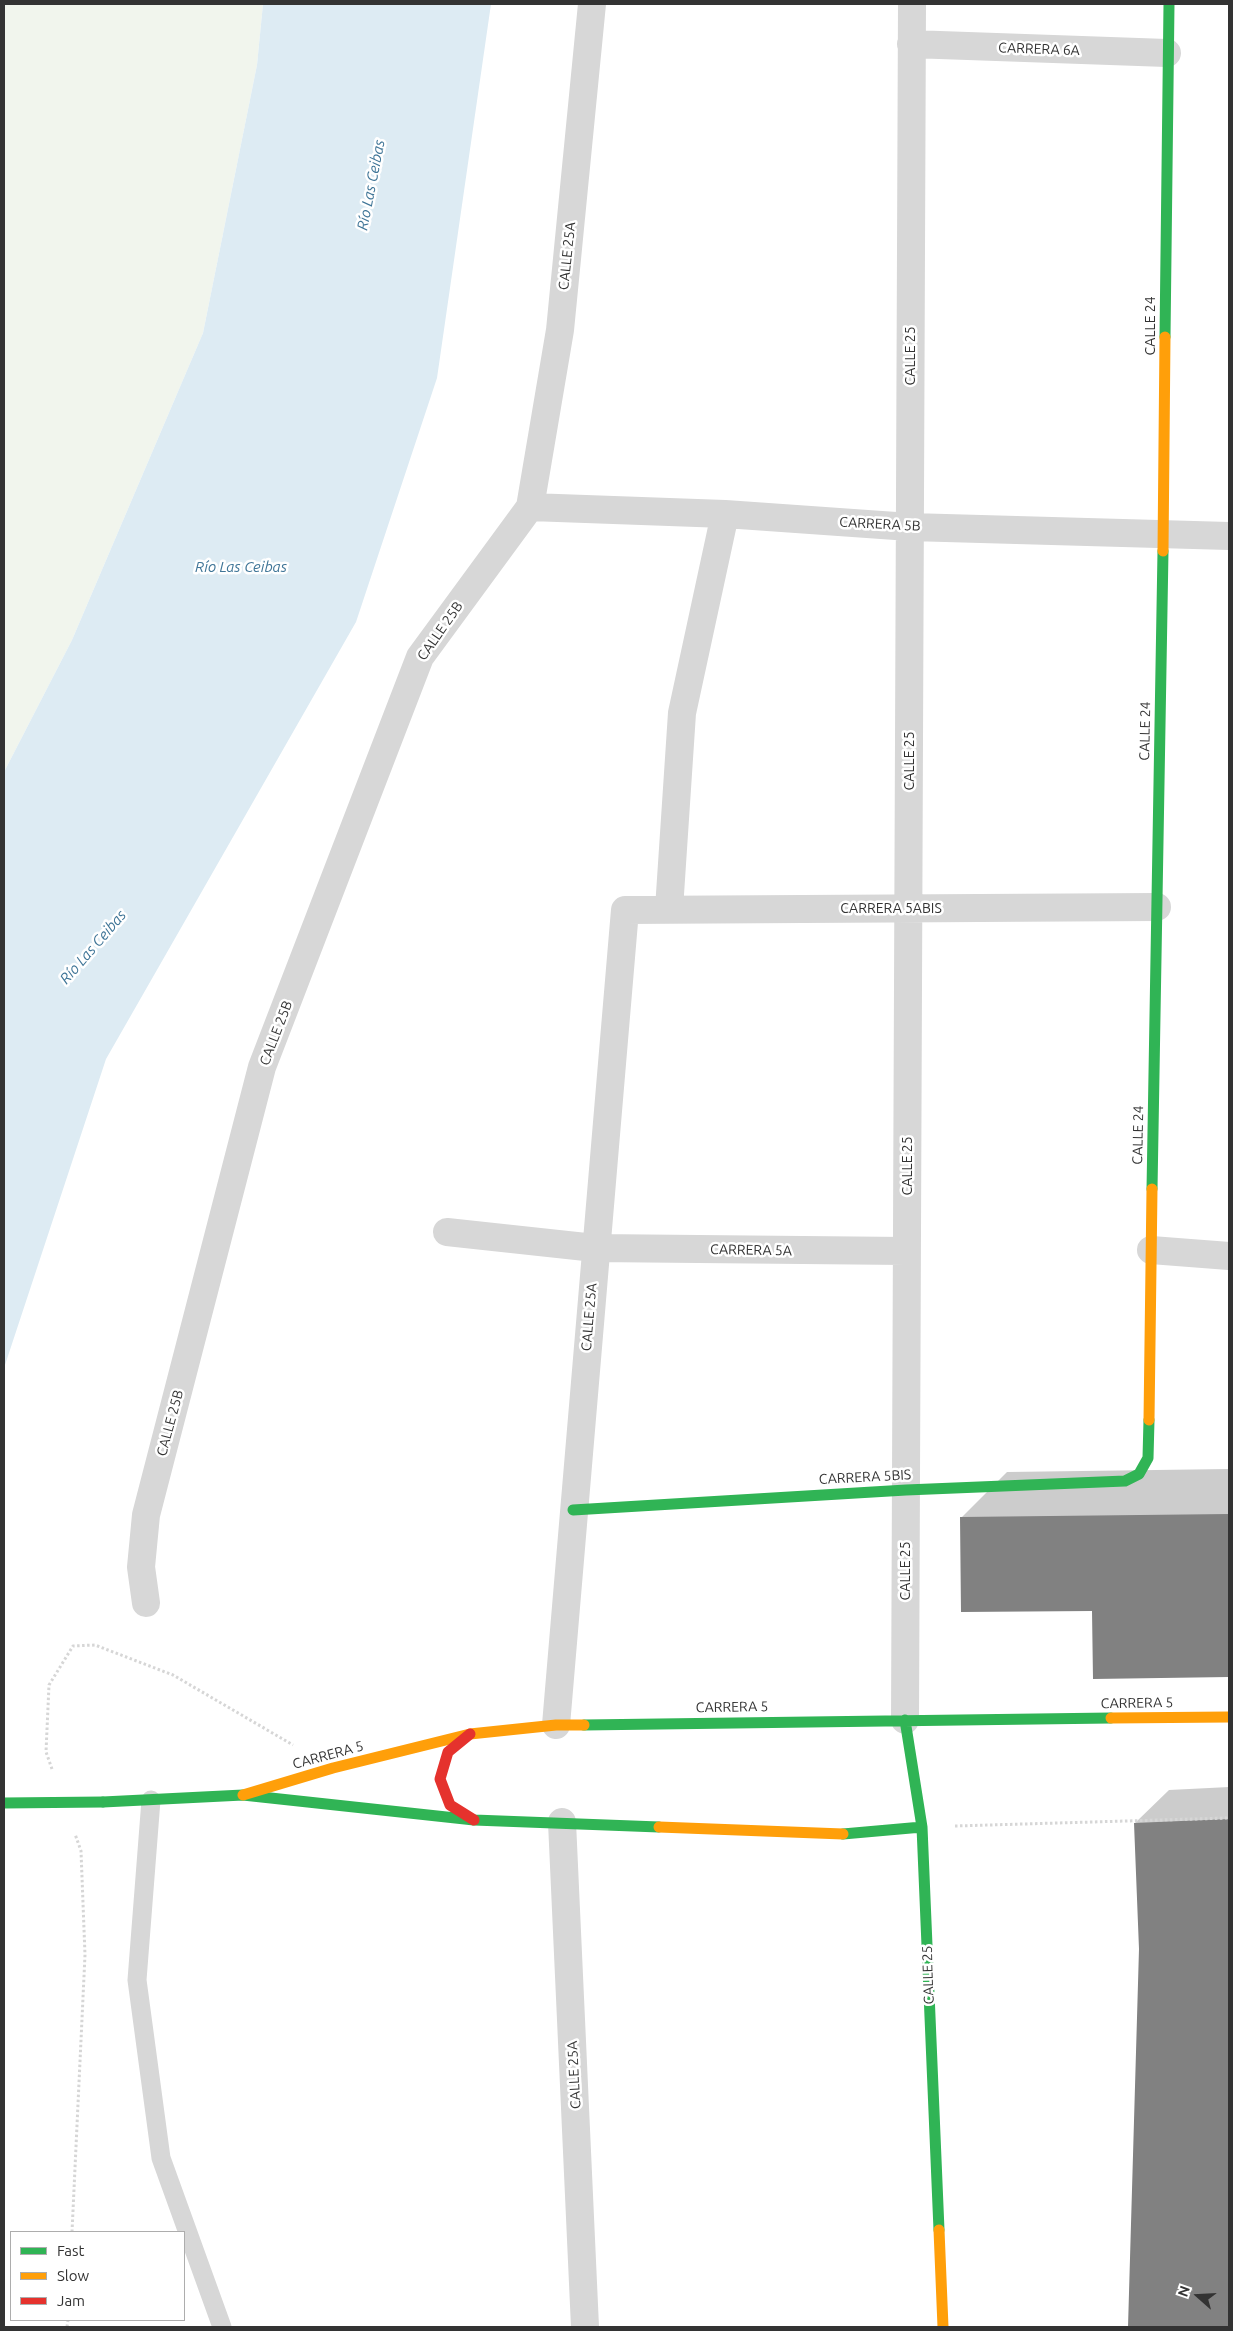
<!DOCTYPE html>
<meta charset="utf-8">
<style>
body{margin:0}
#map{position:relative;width:1233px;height:2331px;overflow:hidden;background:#fff;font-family:Ubuntu,sans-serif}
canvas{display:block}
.frame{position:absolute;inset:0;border:5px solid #333;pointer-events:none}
.legend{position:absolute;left:10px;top:2231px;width:175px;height:90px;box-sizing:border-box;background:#fff;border:1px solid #adadad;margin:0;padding:6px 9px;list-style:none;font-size:15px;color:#333}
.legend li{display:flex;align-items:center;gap:10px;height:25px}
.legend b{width:25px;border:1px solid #adadad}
.north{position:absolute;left:1173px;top:2271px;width:50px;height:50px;-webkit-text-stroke:4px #fff;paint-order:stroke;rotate:289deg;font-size:14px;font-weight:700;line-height:20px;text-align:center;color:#333}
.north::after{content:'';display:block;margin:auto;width:18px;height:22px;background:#333;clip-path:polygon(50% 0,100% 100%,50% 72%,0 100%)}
</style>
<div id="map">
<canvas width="1233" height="2331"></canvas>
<div class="frame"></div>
<ul class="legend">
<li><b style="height:6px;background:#30b455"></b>Fast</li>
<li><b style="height:6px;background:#ff9f0a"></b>Slow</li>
<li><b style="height:6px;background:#e5322d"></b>Jam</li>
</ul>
<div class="north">N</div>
</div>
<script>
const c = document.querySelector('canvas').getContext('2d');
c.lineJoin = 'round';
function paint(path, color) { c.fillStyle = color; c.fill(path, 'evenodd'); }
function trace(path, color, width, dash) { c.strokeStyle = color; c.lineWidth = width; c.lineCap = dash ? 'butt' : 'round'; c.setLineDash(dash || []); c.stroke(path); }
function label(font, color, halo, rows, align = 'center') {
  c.font = font + ' Ubuntu,sans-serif'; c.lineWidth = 5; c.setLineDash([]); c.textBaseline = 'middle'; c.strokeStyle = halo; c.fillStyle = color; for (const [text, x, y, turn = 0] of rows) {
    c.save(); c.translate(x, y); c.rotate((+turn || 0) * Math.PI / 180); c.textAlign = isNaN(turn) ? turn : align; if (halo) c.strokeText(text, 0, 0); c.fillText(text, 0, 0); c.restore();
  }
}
paint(new Path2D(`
 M 4,4 L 263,4 L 257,65 L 203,333 L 72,640 L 4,772 Z`), '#f1f5ed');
paint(new Path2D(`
 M 263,4 L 491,4 L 437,378 L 356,622 L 106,1059 L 4,1368 L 4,772 L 72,640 L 203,333 L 257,65 Z`), '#ddebf3');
paint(new Path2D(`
 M 1229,1469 L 1229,1676 L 1094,1678 L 1093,1610 L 961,1518 L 1007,1472 Z
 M 1229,1787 L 1229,2327 L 1129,2327 L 1140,1949 L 1135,1823 L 1169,1790 Z`), '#0003');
paint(new Path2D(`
 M 1229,1514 L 1229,1677 L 1093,1679 L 1092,1611 L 961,1612 L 960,1517 Z
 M 1229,1819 L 1229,2327 L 1128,2327 L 1139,1949 L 1134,1823 Z`), '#818181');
trace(new Path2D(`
 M 52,1769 L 46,1752 L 49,1685 L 73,1646 L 95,1645 L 173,1675 L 293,1745
 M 955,1826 L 1229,1818
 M 72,2232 L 85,1955 L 81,1851 L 75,1834
 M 67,2327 L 68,2320`), '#d6d6d6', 3, [2.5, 2.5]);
trace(new Path2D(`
 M 151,1800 L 137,1980 L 161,2158 L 222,2327`), '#d7d7d7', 19);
trace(new Path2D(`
 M 911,44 L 1167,53
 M 530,507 L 725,514 L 910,527 L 1229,536
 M 669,909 L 682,713 L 725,514
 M 447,1232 L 595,1248 L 906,1251
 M 1151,1250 L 1229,1256
 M 146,1603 L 141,1567 L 146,1515 L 262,1067 L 420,657 L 530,507 L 560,330 L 592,4
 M 905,1720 L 912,4
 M 556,1725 L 625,910 L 1157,907
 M 562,1822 L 585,2327`), '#d7d7d7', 28);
trace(new Path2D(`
 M 1165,337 L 1169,4
 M 1152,1189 L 1163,551
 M 573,1510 L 906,1490 L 1125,1481 L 1139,1474 L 1148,1458 L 1149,1420
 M 905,1720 L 922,1827 L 939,2230
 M 584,1725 L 1111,1718
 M 103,1802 L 243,1795 L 474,1820 L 659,1827
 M 843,1834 L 922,1827`), '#30b455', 11);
trace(new Path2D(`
 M 1163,551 L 1165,337
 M 1149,1420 L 1152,1189
 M 1111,1718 L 1229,1717
 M 243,1795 L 333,1768 L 470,1734 L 556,1725 L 584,1725
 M 659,1827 L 843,1834
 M 939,2230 L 943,2327`), '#ff9f0a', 11);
trace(new Path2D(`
 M 470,1734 L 448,1752 L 440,1779 L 450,1805 L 474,1820`), '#e5322d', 11);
trace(new Path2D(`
 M 4,1803 L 103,1802`), '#30b455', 11);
label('14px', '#333', '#fff', [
 ["CARRERA 6A",1039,49,2],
 ["CALLE 25A",567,256,-84],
 ["CALLE 24",1150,326,-90],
 ["CALLE 25",910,356,-90],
 ["CARRERA 5B",880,524,3],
 ["CALLE 25B",440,631,-55],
 ["CALLE 24",1145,731,-89],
 ["CALLE 25",909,761,-90],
 ["CARRERA 5ABIS",891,908],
 ["CALLE 25B",276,1033,-69],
 ["CALLE 24",1138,1135,-89],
 ["CALLE 25",907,1166,-90],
 ["CARRERA 5A",751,1250,1],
 ["CALLE 25A",589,1317,-85],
 ["CALLE 25B",170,1423,-75],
 ["CARRERA 5BIS",865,1477,-3],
 ["CALLE 25",905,1571,-90],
 ["CARRERA 5",1137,1703,-1],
 ["CARRERA 5",732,1707,-1],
 ["CARRERA 5",328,1755,-15],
 ["CALLE 25",928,1975,-92],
 ["CALLE 25A",574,2075,-93]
]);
label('italic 15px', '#3f7597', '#fff', [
 ["Río Las Ceibas",371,185,-79],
 ["Río Las Ceibas",241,567],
 ["Río Las Ceibas",93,947,-49]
]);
</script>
